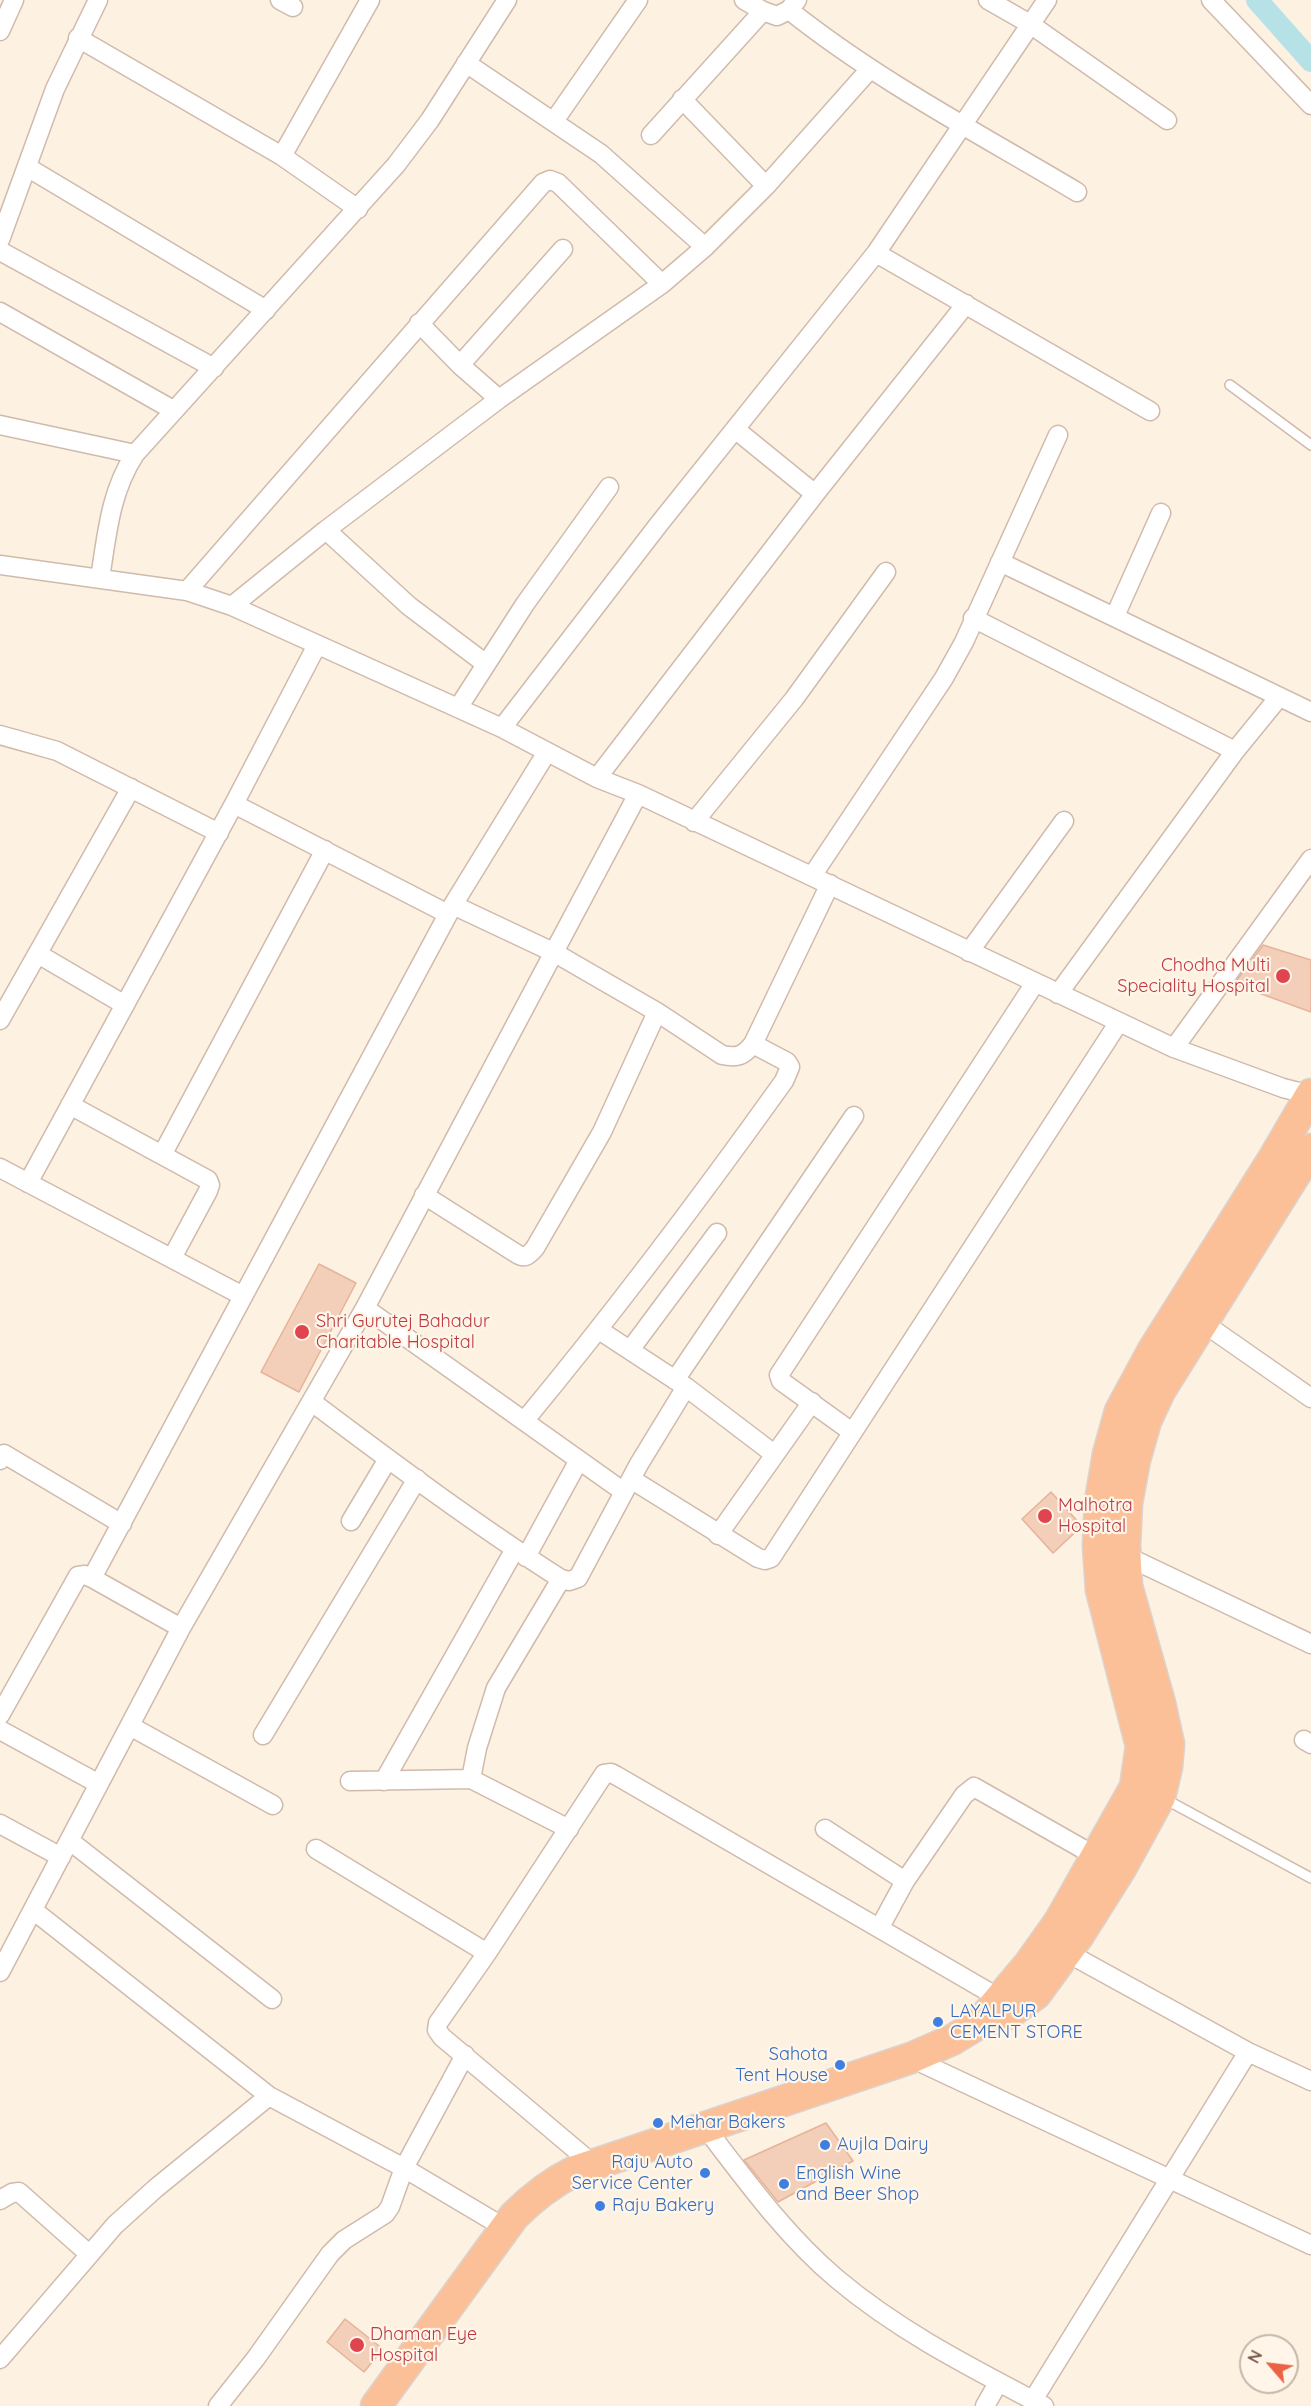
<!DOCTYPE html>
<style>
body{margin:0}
#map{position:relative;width:1311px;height:2406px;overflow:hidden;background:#fdf2e2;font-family:Quicksand,sans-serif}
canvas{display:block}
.north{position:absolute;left:1239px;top:2334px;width:60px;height:60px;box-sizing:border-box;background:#fff6e9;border:2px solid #c8b6a9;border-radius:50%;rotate:298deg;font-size:16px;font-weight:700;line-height:24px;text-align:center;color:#755648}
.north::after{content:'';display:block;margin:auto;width:21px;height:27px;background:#eb6244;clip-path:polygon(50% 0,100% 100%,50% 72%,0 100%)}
</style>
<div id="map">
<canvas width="1311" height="2406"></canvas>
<div class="north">N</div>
</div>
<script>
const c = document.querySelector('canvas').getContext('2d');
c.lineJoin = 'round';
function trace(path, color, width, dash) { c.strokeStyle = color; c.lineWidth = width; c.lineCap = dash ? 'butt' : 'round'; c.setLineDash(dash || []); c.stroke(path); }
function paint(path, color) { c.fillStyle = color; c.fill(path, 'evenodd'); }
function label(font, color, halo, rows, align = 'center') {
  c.font = font + ' Quicksand,sans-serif'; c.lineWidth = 4.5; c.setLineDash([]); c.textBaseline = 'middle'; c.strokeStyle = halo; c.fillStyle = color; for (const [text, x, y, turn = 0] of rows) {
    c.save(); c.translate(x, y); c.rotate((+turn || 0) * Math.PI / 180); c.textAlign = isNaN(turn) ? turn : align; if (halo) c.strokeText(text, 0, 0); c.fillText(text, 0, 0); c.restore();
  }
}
trace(new Path2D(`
 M 1257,0 L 1311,61`), '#b6e2e7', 22);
const building = new Path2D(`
 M 1263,945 L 1311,960 L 1311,1012 L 1234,984 Z
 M 319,1264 L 356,1283 L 299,1392 L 261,1372 Z
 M 1051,1492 L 1082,1526 L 1053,1553 L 1022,1519 Z
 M 826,2123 L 853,2161 L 778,2202 L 744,2160 Z
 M 345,2319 L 383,2349 L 364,2372 L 327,2342 Z`);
paint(building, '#f3ceb9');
trace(building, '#e6b399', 1.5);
const service = new Path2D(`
 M 1230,385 L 1311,445
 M 1163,1798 L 1311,1878`);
const minor = new Path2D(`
 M 280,0 L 293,7
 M 744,0 L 763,11 L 777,16 L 789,10 L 797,0
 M 988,0 L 1030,24 L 1167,120
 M 1211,0 L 1311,105
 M 789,10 C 878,81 980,134 1077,192
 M 0,31 L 14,0
 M 78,38 L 282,156 L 358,209
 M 466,63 L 601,154 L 705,247
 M 682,99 L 766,186
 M 554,121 L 638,0
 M 651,135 L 763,11
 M 282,156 L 370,0
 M 27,167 L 266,310
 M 0,240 L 55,89 L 98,0
 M 0,251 L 214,368
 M 876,253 L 1150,411
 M 0,312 L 173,410
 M 419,323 L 460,365 L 499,399
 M 460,365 L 563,249
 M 0,425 L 135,454
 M 735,429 L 815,494
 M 326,530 L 409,606 L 486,664
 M 1000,562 L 1311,712
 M 0,565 L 187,591 L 232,606 L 502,728 L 597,778 L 638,794 L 1174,1048 L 1283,1088 L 1311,1095
 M 100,578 C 107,535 110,492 135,454 L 396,165 L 430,120 L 507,0
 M 187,591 L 543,183 L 550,180 L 558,183 L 662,284
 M 232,606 L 326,530 L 499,399 L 662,284 L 705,247 L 766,186 L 870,69
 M 1115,616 L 1161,513
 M 973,618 L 1235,751
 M 458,708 L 525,604 L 609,487
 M 502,728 L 659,524 L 876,253 L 1047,0
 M 0,735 L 57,751 L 219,833
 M 597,778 L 815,494 L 966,304
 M 234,804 L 448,914
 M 694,822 L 794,699 L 886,572
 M 812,876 L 944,678 L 964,642 L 1058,435
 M 453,905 L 555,953 L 657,1012 L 722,1055 C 738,1058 743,1056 753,1044 L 830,884
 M 969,952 L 1064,821
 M 38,954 L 125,1005
 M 1058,994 L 1235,751 L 1279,697
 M 0,1020 L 131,788
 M 1174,1048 L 1311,859
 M 70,1105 L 208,1180 L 210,1185 L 208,1191 L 172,1258
 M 162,1155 L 325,850
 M 0,1168 L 243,1296
 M 28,1183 L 234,804 L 317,645
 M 424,1195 L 517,1254 C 525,1259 529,1255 535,1248 L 602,1132 L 657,1012
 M 365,1308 L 624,1492
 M 1202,1322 L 1311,1398
 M 599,1330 L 686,1387 L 774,1454
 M 630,1350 L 717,1233
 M 675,1380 L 854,1116
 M 312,1402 C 393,1463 475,1524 561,1579
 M 525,1420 C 616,1310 701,1197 784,1081 L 790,1067 L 787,1062 L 753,1044
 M 852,1432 L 781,1381 L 779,1375 L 1035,983
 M 0,1460 L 4,1454 L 122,1524
 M 631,1479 L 758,1558 L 765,1560 L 771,1558 L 1119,1022
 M 351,1521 L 388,1459
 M 718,1535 L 812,1402
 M 1126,1556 L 1311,1644
 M 526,1557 L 579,1460
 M 92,1578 L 453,905 L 547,752
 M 0,1715 L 78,1576 L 85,1575 L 92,1578 L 181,1628
 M 130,1726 L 273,1805
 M 0,1730 L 99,1784
 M 263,1735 L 417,1479
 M 1304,1740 L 1311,1744
 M 471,1779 L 569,1829
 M 350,1781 L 471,1779 L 477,1748 L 496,1688 L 561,1579 L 569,1581 L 578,1578 L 639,1464 L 686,1387
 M 384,1781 L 515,1549
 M 0,1824 L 61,1857
 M 825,1829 L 905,1881
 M 70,1841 L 272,1999
 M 316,1849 L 487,1953
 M 33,1910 L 269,2096 L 404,2168 L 505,2228
 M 880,1927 L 905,1881 L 964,1795 L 974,1787 L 1097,1857
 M 1066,1952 L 1248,2052 L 1311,2081
 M 0,1972 L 181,1628 L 365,1308 L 638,794
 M 911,2058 L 1311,2245
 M 705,2127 C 746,2181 786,2236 837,2279 C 900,2332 972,2368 1044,2406
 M 594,2165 L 442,2037 L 437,2030 L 438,2023 L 487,1953 L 604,1774 L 611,1773 L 617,1776 L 999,1998
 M 0,2200 L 12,2193 L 19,2192 L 89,2254
 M 0,2359 L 115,2225 L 156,2188 L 269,2096
 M 1033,2400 L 1248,2052
 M 218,2406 L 256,2358 L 330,2254 L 344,2240 L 385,2214 L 390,2207 L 404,2168 L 465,2055
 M 985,2406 L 998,2383`);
const trunk = new Path2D(`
 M 982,2020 L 1029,1964 L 1059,1922 L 1135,1787 L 1141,1746 L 1101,1590 L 1098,1546 L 1100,1501 L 1108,1454 L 1120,1411 L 1153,1350 L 1273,1159 L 1311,1094
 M 376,2406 L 514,2216 C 533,2197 551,2183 575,2171 L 911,2058 L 952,2040 L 980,2023 L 1010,2013 L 1036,1994 L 1079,1935 L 1120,1870 L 1160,1797 L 1167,1767 L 1169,1744 L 1160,1703 L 1127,1586 L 1125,1545 L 1127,1503 L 1135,1460 L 1146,1421 L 1160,1391 L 1311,1149`);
trace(service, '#d0baac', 12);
trace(minor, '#d0baac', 21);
trace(trunk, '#dbd3cf', 33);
trace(service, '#fff', 9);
trace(minor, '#fff', 18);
trace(trunk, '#fbc098', 30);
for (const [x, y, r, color] of [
 [1283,976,8,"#e0444e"],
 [302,1332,8,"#e0444e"],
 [1045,1516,8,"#e0444e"],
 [938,2022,6,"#3f7fe0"],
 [840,2065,6,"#3f7fe0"],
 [658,2123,6,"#3f7fe0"],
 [825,2145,6,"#3f7fe0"],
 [705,2173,6,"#3f7fe0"],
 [784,2184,6,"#3f7fe0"],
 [600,2206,6,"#3f7fe0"],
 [357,2345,8,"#e0444e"]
]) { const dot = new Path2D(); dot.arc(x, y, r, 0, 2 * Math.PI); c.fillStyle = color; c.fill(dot); trace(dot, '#fff6e9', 2); }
label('18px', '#be3a42', '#fff6e9', [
 ["Chodha Multi",1270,966,"right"],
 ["Speciality Hospital",1270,987,"right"],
 ["Shri Gurutej Bahadur",316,1322],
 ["Charitable Hospital",316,1343],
 ["Malhotra",1058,1506],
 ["Hospital",1058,1527],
 ["Dhaman Eye",370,2335],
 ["Hospital",370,2356]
], 'left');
label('18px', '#366cbe', '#fff6e9', [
 ["LAYALPUR",950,2012],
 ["CEMENT STORE",950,2033],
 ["Sahota",828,2055,"right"],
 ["Tent House",828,2076,"right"],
 ["Mehar Bakers",670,2123],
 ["Aujla Dairy",837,2145],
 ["Raju Auto",693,2163,"right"],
 ["Service Center",693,2184,"right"],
 ["English Wine",796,2174],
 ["and Beer Shop",796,2195],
 ["Raju Bakery",612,2206]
], 'left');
</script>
